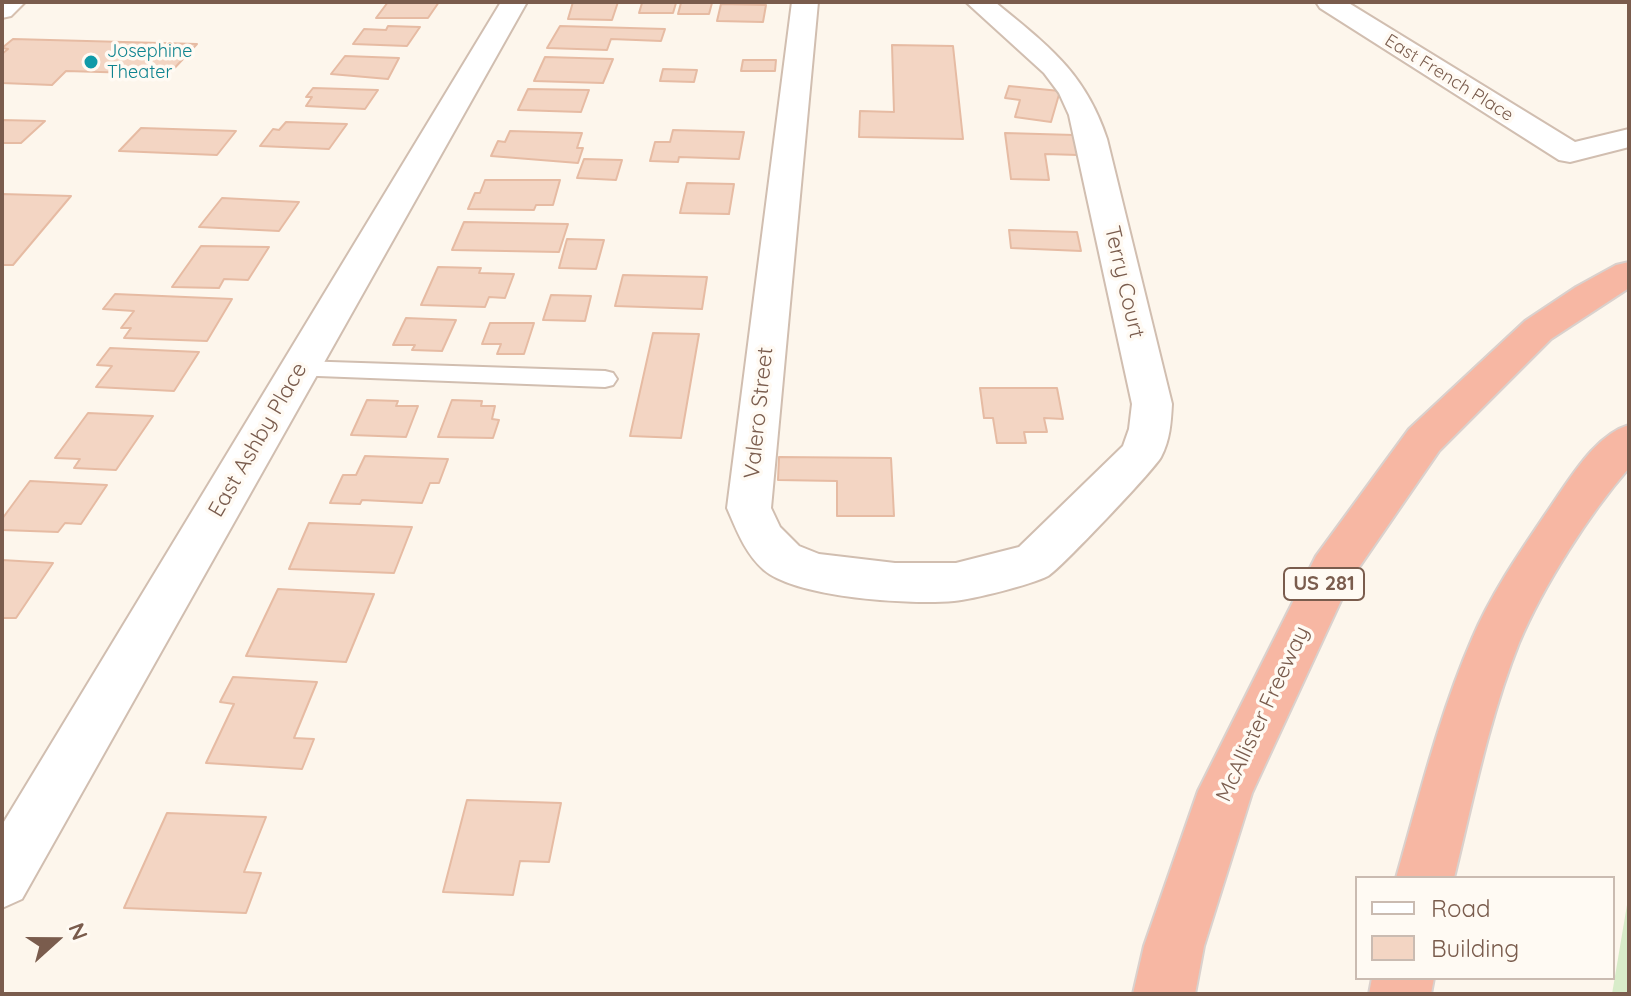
<!DOCTYPE html>
<style>
body{margin:0}
#map{position:relative;width:1631px;height:996px;overflow:hidden;background:#fdf6ec;font-family:Quicksand,sans-serif}
canvas{display:block}
.frame{position:absolute;inset:0;border:4px solid #7a5c4d;pointer-events:none}
.legend{position:absolute;left:1355px;top:876px;width:260px;height:104px;box-sizing:border-box;background:#fffaf3;border:2px solid #cabbb1;margin:0;padding:10px 14px;list-style:none;font-size:24px;color:#7a5c4d}
.legend li{display:flex;align-items:center;gap:16px;height:40px}
.legend b{width:40px;border:2px solid #cabbb1}
.north{position:absolute;left:16px;top:900px;width:80px;height:80px;-webkit-text-stroke:6px #fffaf3;paint-order:stroke;rotate:69deg;font-size:22px;font-weight:700;line-height:32px;text-align:center;color:#7a5c4d}
.north::after{content:'';display:block;margin:auto;width:28px;height:36px;background:#7a5c4d;clip-path:polygon(50% 0,100% 100%,50% 72%,0 100%)}
</style>
<div id="map">
<canvas width="1631" height="996"></canvas>
<div class="frame"></div>
<ul class="legend">
<li><b style="height:10px;background:#fff"></b>Road</li>
<li><b style="height:22px;background:#f3d5c3"></b>Building</li>
</ul>
<div class="north">N</div>
</div>
<script>
const c = document.querySelector('canvas').getContext('2d');
c.lineJoin = 'round';
function paint(path, color) { c.fillStyle = color; c.fill(path, 'evenodd'); }
function trace(path, color, width, dash) { c.strokeStyle = color; c.lineWidth = width; c.lineCap = dash ? 'butt' : 'round'; c.setLineDash(dash || []); c.stroke(path); }
function label(font, color, halo, rows, align = 'center') {
  c.font = font + ' Quicksand,sans-serif'; c.lineWidth = 7; c.setLineDash([]); c.textBaseline = 'middle'; c.strokeStyle = halo; c.fillStyle = color; for (const [text, x, y, turn = 0] of rows) {
    c.save(); c.translate(x, y); c.rotate((+turn || 0) * Math.PI / 180); c.textAlign = isNaN(turn) ? turn : align; if (halo) c.strokeText(text, 0, 0); c.fillText(text, 0, 0); c.restore();
  }
}
paint(new Path2D(`
 M 1629,893 L 1629,994 L 1612,994 Z`), '#d8ecc9');
const building = new Path2D(`
 M 388,2 L 439,2 L 428,18 L 376,18 Z
 M 573,2 L 618,2 L 612,20 L 568,19 Z
 M 642,3 L 676,3 L 673,13 L 639,13 Z
 M 681,3 L 712,3 L 709,14 L 678,14 Z
 M 721,4 L 766,5 L 763,22 L 717,21 Z
 M 388,26 L 420,27 L 407,46 L 353,44 L 364,29 L 386,30 Z
 M 560,26 L 665,29 L 661,41 L 611,39 L 607,50 L 547,48 Z
 M 13,39 L 197,44 L 169,74 L 66,71 L 52,85 L 2,83 L 2,54 L 8,49 L 2,48 Z
 M 892,45 L 953,46 L 963,139 L 859,137 L 860,111 L 894,112 Z
 M 345,56 L 399,58 L 388,79 L 331,74 Z
 M 545,57 L 613,59 L 603,83 L 534,81 Z
 M 743,60 L 776,60 L 775,71 L 741,71 Z
 M 663,69 L 697,70 L 694,82 L 660,81 Z
 M 1009,86 L 1060,91 L 1051,122 L 1015,117 L 1020,100 L 1005,98 Z
 M 313,88 L 378,90 L 365,109 L 306,106 L 312,97 L 306,97 Z
 M 528,89 L 589,90 L 581,112 L 518,110 Z
 M 2,120 L 45,121 L 21,143 L 2,143 Z
 M 286,122 L 347,124 L 329,149 L 260,146 L 273,129 L 279,130 Z
 M 141,128 L 236,131 L 217,155 L 119,151 Z
 M 673,130 L 744,132 L 739,159 L 679,157 L 678,162 L 650,161 L 655,142 L 670,142 Z
 M 510,131 L 582,133 L 577,148 L 583,148 L 578,163 L 491,156 L 498,141 L 505,142 Z
 M 1005,133 L 1074,135 L 1078,155 L 1045,154 L 1049,180 L 1011,179 Z
 M 584,159 L 622,160 L 616,180 L 577,178 Z
 M 485,180 L 560,180 L 553,205 L 536,205 L 534,210 L 468,209 L 475,193 L 480,193 Z
 M 687,183 L 734,184 L 729,214 L 680,213 Z
 M 2,194 L 71,196 L 13,265 L 2,265 Z
 M 222,198 L 299,202 L 279,231 L 199,227 Z
 M 464,222 L 568,224 L 559,252 L 452,250 Z
 M 1009,230 L 1077,232 L 1081,251 L 1011,248 Z
 M 567,239 L 604,240 L 596,269 L 559,268 Z
 M 201,246 L 269,247 L 248,280 L 224,279 L 219,288 L 172,287 Z
 M 438,267 L 481,268 L 479,273 L 514,274 L 505,298 L 489,297 L 485,307 L 421,305 Z
 M 623,275 L 707,277 L 702,309 L 615,306 Z
 M 115,294 L 232,299 L 207,341 L 124,338 L 131,328 L 121,328 L 134,311 L 103,309 Z
 M 551,295 L 591,296 L 585,321 L 543,320 Z
 M 406,318 L 456,320 L 442,351 L 412,350 L 415,345 L 393,345 Z
 M 490,323 L 534,323 L 524,354 L 497,354 L 501,344 L 482,344 Z
 M 653,333 L 699,334 L 681,438 L 630,436 Z
 M 110,348 L 199,352 L 174,391 L 96,387 L 112,366 L 97,365 Z
 M 980,388 L 1057,388 L 1063,419 L 1044,418 L 1047,432 L 1024,432 L 1026,443 L 997,443 L 993,418 L 984,418 Z
 M 367,400 L 398,401 L 396,406 L 418,406 L 406,437 L 351,435 Z
 M 452,400 L 482,401 L 481,406 L 495,406 L 492,419 L 499,420 L 493,438 L 438,437 Z
 M 88,413 L 153,416 L 116,470 L 74,468 L 80,459 L 55,458 Z
 M 365,456 L 448,459 L 439,483 L 430,483 L 422,503 L 362,500 L 360,504 L 330,503 L 343,475 L 356,475 Z
 M 779,457 L 891,458 L 894,516 L 837,516 L 837,481 L 778,480 Z
 M 30,481 L 107,485 L 81,524 L 65,523 L 58,532 L 2,530 L 2,519 Z
 M 309,523 L 412,527 L 394,573 L 289,569 Z
 M 2,560 L 53,563 L 16,618 L 2,618 Z
 M 278,589 L 374,594 L 346,662 L 246,656 Z
 M 233,677 L 317,682 L 294,738 L 314,739 L 302,769 L 206,763 L 234,704 L 220,702 Z
 M 467,800 L 561,803 L 549,862 L 520,861 L 513,895 L 443,892 Z
 M 167,813 L 266,817 L 244,872 L 261,873 L 246,913 L 124,908 Z`);
paint(building, '#f3d5c3');
trace(building, '#e6bba3', 2);
const lane = new Path2D(`
 M 300,361 L 605,371 L 613,373 L 617,379 L 613,385 L 605,387 L 292,375 L 288,369 L 292,363 Z`);
const street = new Path2D(`
 M 501,2 L 527,2 L 22,899 L 2,908 L 2,825 Z
 M 792,2 L 818,2 L 771,508 L 780,527 L 799,546 L 819,554 L 895,563 L 956,563 L 1019,547 L 1123,446 L 1129,429 L 1132,404 L 1069,115 L 1059,93 L 1044,73 L 966,2 L 995,2 C 1047,45 1085,72 1107,139 L 1172,404 C 1171,422 1170,440 1161,457 C 1154,470 1059,570 1048,576 C 1030,585 974,599 954,601 C 911,605 797,598 764,570 C 745,553 737,531 727,508 Z
 M 1316,2 L 1347,2 L 1575,142 L 1629,129 L 1629,147 L 1570,162 L 1559,160 L 1320,8 Z`);
const secondary = new Path2D(`
 M 2,2 L 25,2 L 11,16 L 2,18 Z`);
const highway = new Path2D(`
 M 1629,262 L 1629,288 L 1551,339 L 1439,451 L 1351,579 L 1252,793 L 1204,946 L 1195,994 L 1133,994 L 1144,946 L 1198,791 L 1316,556 L 1409,429 L 1525,321 L 1576,287 L 1616,265 Z
 M 1629,425 L 1629,468 C 1589,514 1543,586 1519,643 C 1489,718 1473,800 1454,878 L 1396,878 C 1419,798 1439,715 1472,639 C 1493,589 1527,542 1557,497 C 1575,471 1598,434 1629,425 Z
 M 1372,978 L 1434,978 L 1431,994 L 1369,994 Z`);
trace(lane, '#d1beb0', 4);
trace(street, '#d1beb0', 4);
trace(secondary, '#d6c0b0', 4);
trace(highway, '#dad1cd', 4);
paint(lane, '#fff');
paint(street, '#fff');
paint(secondary, '#fff');
paint(highway, '#f7b7a3');
for (const [x, y, r, color] of [
 [91,62,8,"#0f9aa8"]
]) { const dot = new Path2D(); dot.arc(x, y, r, 0, 2 * Math.PI); c.fillStyle = color; c.fill(dot); trace(dot, '#fffaf3', 3); }
label('18px', '#0d838f', '#fffaf3', [
 ["Josephine",107,52],
 ["Theater",107,73]
], 'left');
label('18px', '#7a5c4d', '#fffaf3', [
 ["East French Place",1449,78,32]
]);
for (const [x, y, w] of [
 [1324,584,80]
]) { const box = new Path2D(); box.roundRect(x - w / 2, y - 16, w, 32, 6); c.fillStyle = '#fffaf3'; c.fill(box); trace(box, '#7a5c4d', 2); }
label('bold 20px', '#7a5c4d', null, [
 ["US 281",1324,584]
]);
label('22px', '#7a5c4d', '#fffaf3', [
 ["Terry Court",1124,282,77],
 ["Valero Street",759,413,-84],
 ["East Ashby Place",258,440,-60],
 ["McAllister Freeway",1263,714,-65]
]);
</script>
